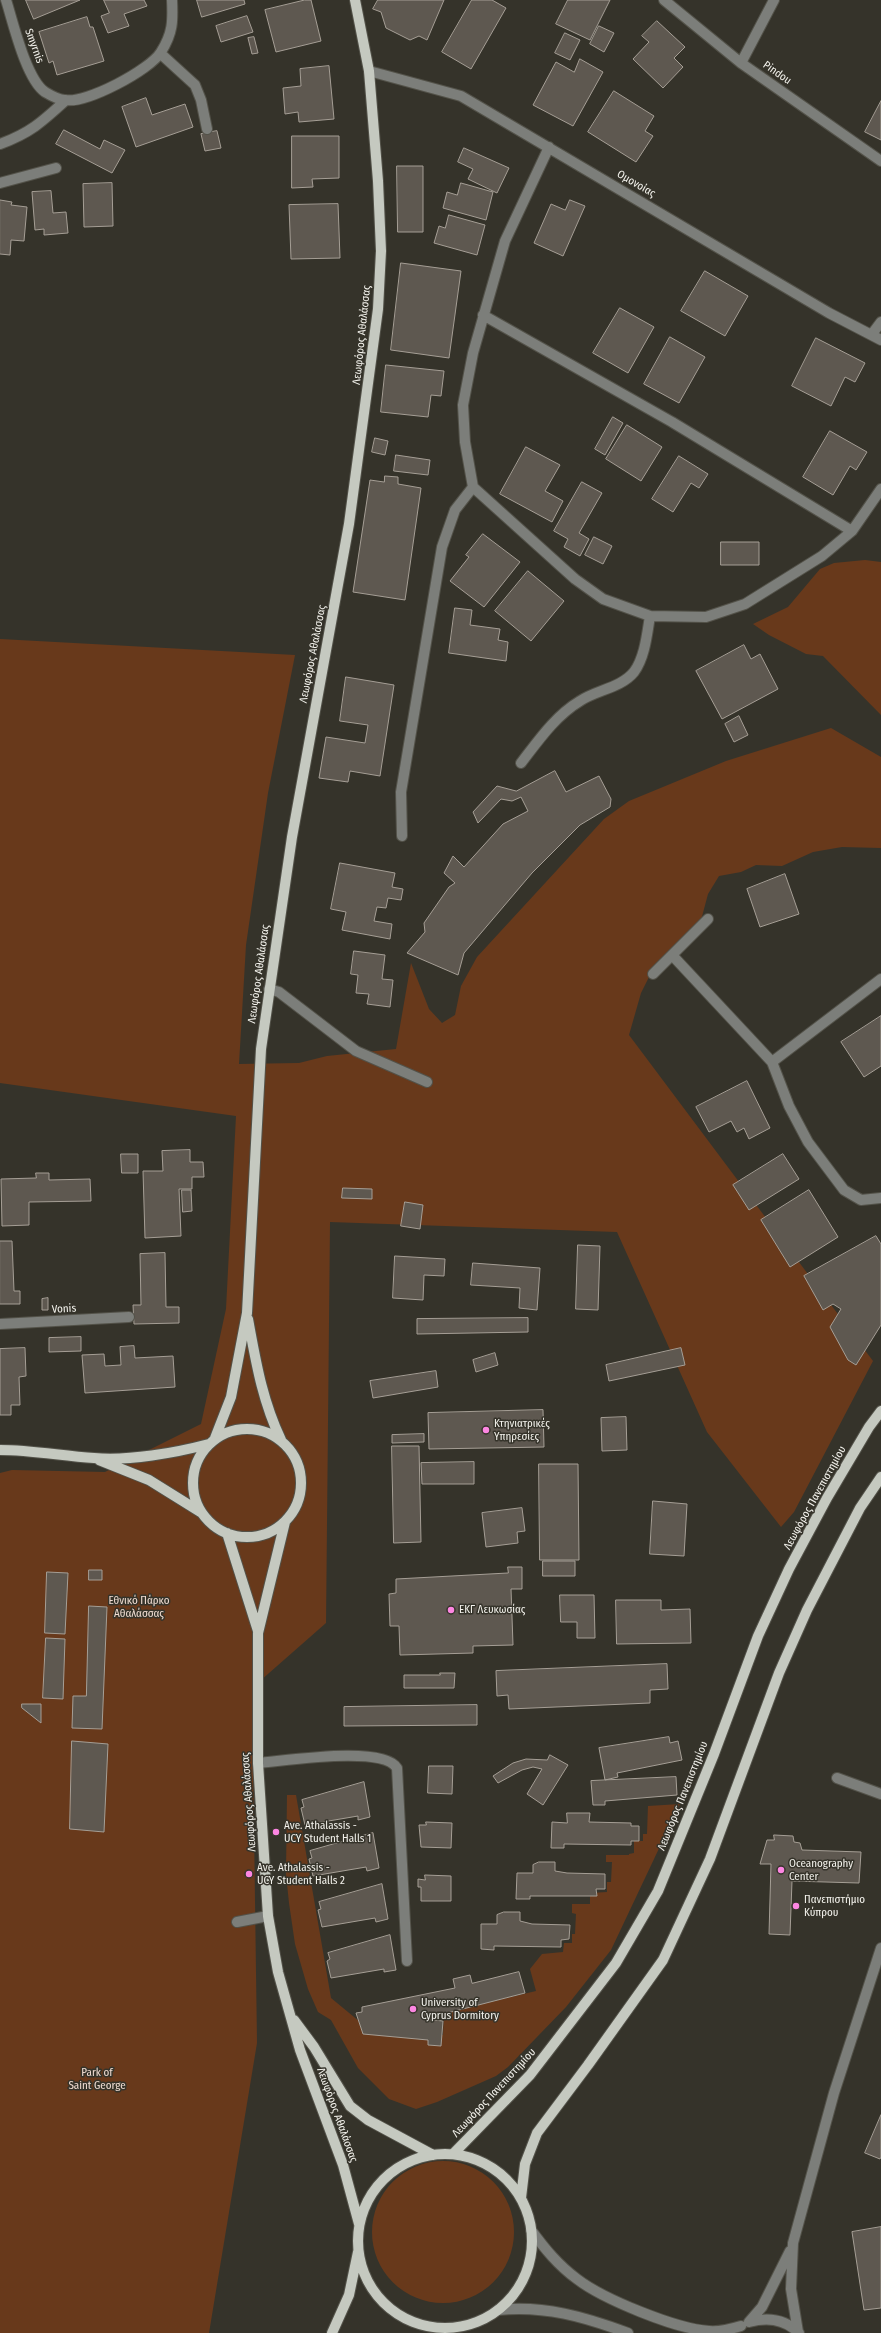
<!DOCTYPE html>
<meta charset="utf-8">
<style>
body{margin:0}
canvas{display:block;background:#35332a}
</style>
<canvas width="881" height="2333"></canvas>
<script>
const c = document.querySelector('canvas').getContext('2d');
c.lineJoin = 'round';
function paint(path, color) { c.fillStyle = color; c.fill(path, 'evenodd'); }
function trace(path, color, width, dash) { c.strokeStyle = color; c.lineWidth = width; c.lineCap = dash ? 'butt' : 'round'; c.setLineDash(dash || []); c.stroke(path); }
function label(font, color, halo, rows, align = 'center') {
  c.font = font + ' "Fira Sans Condensed",sans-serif'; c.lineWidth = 3; c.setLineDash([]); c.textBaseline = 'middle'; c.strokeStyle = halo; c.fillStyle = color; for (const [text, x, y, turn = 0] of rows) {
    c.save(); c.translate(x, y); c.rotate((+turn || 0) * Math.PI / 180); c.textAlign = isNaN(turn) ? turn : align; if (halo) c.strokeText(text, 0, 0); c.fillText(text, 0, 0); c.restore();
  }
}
paint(new Path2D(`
 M 865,560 L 881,562 L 881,715 L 823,656 L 806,654 L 769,635 L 753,624 L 788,607 L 820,569 L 834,563 Z
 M 0,639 L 295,655 L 268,793 L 246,945 L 239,1064 L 299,1063 L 327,1056 L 396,1049 L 411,963 L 429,1009 L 442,1023 L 455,1015 L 461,986 L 477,957 L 604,819 L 629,801 L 726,761 L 831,728 L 881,757 L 881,848 L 842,847 L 813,852 L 782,866 L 756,865 L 741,872 L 719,876 L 708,894 L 700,924 L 656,963 L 641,993 L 629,1035 L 873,1361 L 794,1512 L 781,1527 L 707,1432 L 617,1232 L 330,1222 L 326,1623 L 252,1688 L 257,2043 L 209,2333 L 0,2333 L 0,1473 L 12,1470 L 105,1472 L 201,1424 L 226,1309 L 236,1116 L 0,1083 Z
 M 287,1795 L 296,1795 L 331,1998 L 371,2031 L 386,2029 L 443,2035 L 444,2013 L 536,1991 L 530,1969 L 542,1954 L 563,1952 L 564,1943 L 572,1943 L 572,1934 L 575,1934 L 576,1914 L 572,1913 L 572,1904 L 590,1904 L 590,1893 L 607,1892 L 607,1882 L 611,1882 L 612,1862 L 606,1862 L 606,1855 L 629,1855 L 629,1854 L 634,1853 L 634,1841 L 643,1841 L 643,1834 L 647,1834 L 648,1806 L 680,1804 L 611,1950 L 566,2007 L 508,2067 L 496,2076 L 437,2102 L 416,2109 L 389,2099 L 358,2068 L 331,2020 L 318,2012 L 308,1989 L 295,1944 L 289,1903 L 286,1874 Z
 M372 2232a71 71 0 1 1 142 0a71 71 0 1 1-142 0Z`), '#68391b');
const building = new Path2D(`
 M 26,0 L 80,0 L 34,19 Z
 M 104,0 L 144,0 L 147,6 L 124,14 L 129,26 L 108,33 L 101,16 L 109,13 Z
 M 197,0 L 244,0 L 245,4 L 202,17 Z
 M 305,0 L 311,0 L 321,41 L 276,52 L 265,10 Z
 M 378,0 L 444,0 L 427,40 L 419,36 L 410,40 L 386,28 L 381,12 L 373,9 Z
 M 472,0 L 492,0 L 506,8 L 471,69 L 442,52 Z
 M 568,0 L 610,0 L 590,40 L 556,24 Z
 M 247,16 L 253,32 L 221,42 L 216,26 Z
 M 87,17 L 90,27 L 93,27 L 104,61 L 57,75 L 53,61 L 49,63 L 39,32 Z
 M 657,21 L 685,47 L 674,58 L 683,67 L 663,88 L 633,59 L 649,42 L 642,36 Z
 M 599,26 L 614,33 L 604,52 L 590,44 Z
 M 565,33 L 580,40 L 570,60 L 555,53 Z
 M 254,37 L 258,53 L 252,54 L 248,38 Z
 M 580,59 L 603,72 L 573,126 L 533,105 L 556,62 L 574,72 Z
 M 329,66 L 334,119 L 299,122 L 298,112 L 285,114 L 283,88 L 301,86 L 300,69 Z
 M 614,91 L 654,116 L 645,131 L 653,136 L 636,162 L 588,132 Z
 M 146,98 L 152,115 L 185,104 L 193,127 L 136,147 L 122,107 Z
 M 881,101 L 881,140 L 865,132 Z
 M 64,130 L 100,149 L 104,140 L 125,150 L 112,173 L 56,144 Z
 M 217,131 L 221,148 L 205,151 L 201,134 Z
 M 292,136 L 339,136 L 339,178 L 312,179 L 313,187 L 292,188 Z
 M 464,148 L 509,168 L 497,193 L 468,179 L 473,169 L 458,162 Z
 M 397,166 L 423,166 L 423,232 L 398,232 Z
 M 112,183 L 113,226 L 84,227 L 83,184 Z
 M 461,183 L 493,192 L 486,220 L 443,208 L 447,192 L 457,195 Z
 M 51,191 L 53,213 L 66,212 L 68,233 L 44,235 L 44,229 L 35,230 L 32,192 Z
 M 0,200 L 12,202 L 11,205 L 27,207 L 24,241 L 11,240 L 10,255 L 0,254 Z
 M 570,200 L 585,206 L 563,256 L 534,243 L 551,204 L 565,210 Z
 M 338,204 L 340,258 L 291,259 L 289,205 Z
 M 449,215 L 485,225 L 477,255 L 434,243 L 439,226 L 445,228 Z
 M 401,263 L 461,271 L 449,358 L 391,350 Z
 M 705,271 L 748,296 L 725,336 L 681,311 Z
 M 620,308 L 654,327 L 628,373 L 593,353 Z
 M 670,337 L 705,357 L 679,403 L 644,384 Z
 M 816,338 L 865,363 L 855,382 L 845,377 L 831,406 L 792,386 Z
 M 386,365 L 444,371 L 441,396 L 431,395 L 428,417 L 381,412 Z
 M 613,417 L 623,423 L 605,455 L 595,449 Z
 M 627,425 L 662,447 L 641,481 L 606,459 Z
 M 830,431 L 867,452 L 856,470 L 850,466 L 833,495 L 803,477 Z
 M 375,438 L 388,441 L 385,455 L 372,452 Z
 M 526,447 L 560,465 L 545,491 L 563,501 L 552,522 L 500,494 Z
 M 396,455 L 430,460 L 428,475 L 394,471 Z
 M 679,456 L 708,474 L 699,488 L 691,483 L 673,512 L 652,499 Z
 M 385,476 L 398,477 L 398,484 L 421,488 L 405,600 L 353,592 L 370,480 L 384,482 Z
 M 582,482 L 602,493 L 579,533 L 589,539 L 580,556 L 564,547 L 568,539 L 554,531 Z
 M 483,534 L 520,562 L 484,607 L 450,581 L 469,557 L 466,555 Z
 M 594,537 L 612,546 L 603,564 L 585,555 Z
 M 721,542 L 759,542 L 759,565 L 721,565 Z
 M 528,571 L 564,601 L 531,641 L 495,611 Z
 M 455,608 L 472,610 L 470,625 L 500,629 L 498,640 L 508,642 L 506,661 L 449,653 Z
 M 744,645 L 751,659 L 760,654 L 778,689 L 722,719 L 696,671 Z
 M 346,677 L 394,685 L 380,776 L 350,771 L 348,782 L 319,778 L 326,737 L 365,743 L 368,725 L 340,721 Z
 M 739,716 L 748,735 L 734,742 L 725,724 Z
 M 555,771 L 566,792 L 599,776 L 611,799 L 610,807 L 580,825 L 532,873 L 464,953 L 458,975 L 407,953 L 425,932 L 424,923 L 449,887 L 455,883 L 444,873 L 453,856 L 464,867 L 503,824 L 528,811 L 521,797 L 512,801 L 501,799 L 478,823 L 473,812 L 497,786 L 516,791 Z
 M 340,863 L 395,873 L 392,887 L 403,889 L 401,900 L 388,898 L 386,908 L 377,907 L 374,921 L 392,924 L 390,939 L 342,930 L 346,912 L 331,909 Z
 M 785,874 L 799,914 L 760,927 L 747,889 Z
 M 354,951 L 385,955 L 382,979 L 393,980 L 390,1007 L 367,1004 L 369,994 L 356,993 L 358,975 L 351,974 Z
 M 881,1016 L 881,1066 L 864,1077 L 841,1042 Z
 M 747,1081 L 770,1128 L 749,1139 L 744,1128 L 737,1132 L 731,1121 L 709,1132 L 696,1107 Z
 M 190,1150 L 190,1162 L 203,1162 L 204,1177 L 192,1177 L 192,1189 L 179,1189 L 181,1236 L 145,1238 L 143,1171 L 163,1171 L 162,1151 Z
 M 121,1154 L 138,1154 L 138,1173 L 122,1173 Z
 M 783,1154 L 799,1179 L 749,1210 L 733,1185 Z
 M 36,1173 L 49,1173 L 49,1180 L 90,1179 L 91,1201 L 29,1202 L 29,1225 L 2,1226 L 1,1179 L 36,1178 Z
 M 343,1188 L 372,1189 L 372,1199 L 342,1198 Z
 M 182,1190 L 191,1190 L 192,1211 L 183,1212 Z
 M 809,1190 L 838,1237 L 790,1267 L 761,1220 Z
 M 405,1202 L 423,1205 L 420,1229 L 401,1226 Z
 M 876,1236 L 881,1244 L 881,1325 L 856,1365 L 848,1360 L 830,1327 L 841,1309 L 833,1304 L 823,1310 L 804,1276 Z
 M 0,1241 L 12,1241 L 14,1291 L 20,1291 L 20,1304 L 0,1304 Z
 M 578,1245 L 600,1246 L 598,1310 L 576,1309 Z
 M 165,1253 L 166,1307 L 179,1307 L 179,1323 L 134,1324 L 133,1305 L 141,1305 L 140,1254 Z
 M 395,1256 L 445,1259 L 444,1276 L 424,1275 L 423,1300 L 393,1298 Z
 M 473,1263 L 540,1268 L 537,1310 L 519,1308 L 520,1288 L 471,1285 Z
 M 48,1298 L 48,1310 L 42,1310 L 42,1299 Z
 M 528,1318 L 528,1332 L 417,1334 L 417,1319 Z
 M 81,1337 L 81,1351 L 49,1352 L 49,1338 Z
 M 134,1346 L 135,1358 L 173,1356 L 175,1387 L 85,1393 L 82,1355 L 104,1354 L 105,1366 L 121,1365 L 120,1347 Z
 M 25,1348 L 26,1376 L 19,1377 L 20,1405 L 11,1405 L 11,1415 L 0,1415 L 0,1349 Z
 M 681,1348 L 685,1365 L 609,1381 L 606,1365 Z
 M 495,1353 L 498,1365 L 476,1372 L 473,1360 Z
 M 436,1371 L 438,1387 L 373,1398 L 370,1381 Z
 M 543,1410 L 544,1447 L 429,1449 L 428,1413 Z
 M 626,1417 L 627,1450 L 602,1451 L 601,1418 Z
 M 424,1434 L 424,1442 L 392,1443 L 392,1435 Z
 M 392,1446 L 419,1446 L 421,1542 L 394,1543 Z
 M 474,1462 L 474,1484 L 422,1484 L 421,1463 Z
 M 539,1464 L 578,1464 L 579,1560 L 540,1560 Z
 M 653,1501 L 687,1504 L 684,1556 L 650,1554 Z
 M 522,1508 L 525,1531 L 517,1532 L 518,1543 L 486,1547 L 482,1513 Z
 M 543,1561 L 575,1561 L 575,1576 L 543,1576 Z
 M 508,1567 L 522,1567 L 522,1589 L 511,1589 L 513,1645 L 473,1646 L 473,1653 L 400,1655 L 399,1626 L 390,1626 L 389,1594 L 396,1593 L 396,1579 L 508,1573 Z
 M 89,1570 L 102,1570 L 102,1580 L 89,1580 Z
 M 47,1572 L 68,1573 L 65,1634 L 45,1633 Z
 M 560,1595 L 594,1595 L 595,1638 L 577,1638 L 577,1622 L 561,1622 Z
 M 616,1600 L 661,1600 L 661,1610 L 690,1609 L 691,1643 L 617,1644 Z
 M 89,1606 L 107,1607 L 102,1729 L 72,1728 L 73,1696 L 86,1696 Z
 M 46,1638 L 65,1639 L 63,1699 L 43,1698 Z
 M 667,1664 L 668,1689 L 650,1690 L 650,1703 L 509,1709 L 508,1695 L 497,1696 L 496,1671 Z
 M 440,1673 L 455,1673 L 454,1688 L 404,1688 L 404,1675 L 440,1675 Z
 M 22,1704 L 41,1704 L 41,1723 L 22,1708 Z
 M 477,1705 L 477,1725 L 344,1726 L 344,1707 Z
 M 669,1737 L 670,1743 L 678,1741 L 682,1760 L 617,1773 L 618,1777 L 605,1780 L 599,1748 Z
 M 72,1741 L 108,1744 L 104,1832 L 70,1829 Z
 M 550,1755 L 568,1765 L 543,1805 L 527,1794 L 542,1769 L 533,1767 L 522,1770 L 498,1783 L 493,1776 L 513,1763 L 526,1759 L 547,1760 Z
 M 429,1766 L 453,1766 L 452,1794 L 428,1793 Z
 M 676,1777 L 677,1795 L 605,1801 L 605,1805 L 593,1805 L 591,1781 Z
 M 364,1782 L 370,1817 L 358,1820 L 358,1816 L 305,1825 L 301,1808 L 304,1807 L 302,1800 Z
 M 567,1813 L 590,1813 L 589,1822 L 631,1823 L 631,1826 L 639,1826 L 639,1841 L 631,1841 L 631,1845 L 564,1844 L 564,1848 L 551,1848 L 552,1822 L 567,1823 Z
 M 426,1822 L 452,1823 L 451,1848 L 421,1847 L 419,1825 L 426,1825 Z
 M 373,1833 L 379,1868 L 367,1871 L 366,1867 L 313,1876 L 309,1859 L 312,1858 L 310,1851 Z
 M 774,1835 L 793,1836 L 794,1842 L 800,1843 L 802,1850 L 861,1852 L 859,1883 L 792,1881 L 790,1935 L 769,1934 L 771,1864 L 760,1864 L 767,1840 L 774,1840 Z
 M 539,1862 L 555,1862 L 555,1871 L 567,1873 L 605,1874 L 605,1889 L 596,1889 L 597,1896 L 530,1896 L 530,1899 L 516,1899 L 517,1873 L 533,1873 L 533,1865 Z
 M 425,1875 L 451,1876 L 451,1901 L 421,1901 L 421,1887 L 418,1887 L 418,1879 L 425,1880 Z
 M 382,1884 L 388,1919 L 376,1922 L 375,1918 L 322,1927 L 318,1910 L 321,1909 L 319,1902 Z
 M 504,1912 L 520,1912 L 520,1921 L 532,1924 L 570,1925 L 569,1939 L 561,1940 L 561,1947 L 494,1946 L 494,1950 L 481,1949 L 481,1924 L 497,1924 L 497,1915 Z
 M 390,1935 L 396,1970 L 384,1972 L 384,1969 L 331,1978 L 327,1961 L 330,1959 L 328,1953 Z
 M 519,1972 L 525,1993 L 424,2019 L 443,2021 L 441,2046 L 428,2045 L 428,2040 L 363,2034 L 356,2013 L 362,2012 L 362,2007 L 455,1988 L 453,1979 L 470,1975 L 472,1983 Z
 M 881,2115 L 881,2157 L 880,2159 L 865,2153 Z
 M 881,2227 L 881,2308 L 864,2310 L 852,2232 Z`);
paint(building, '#5e5850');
trace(building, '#a59e95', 1);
const minor = new Path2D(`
 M 6,0 C 13,22 26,79 45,92 C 50,95 59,100 65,100 C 86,104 150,70 161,52 C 173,33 173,21 172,0
 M 664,0 L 741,63 L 881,161
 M 161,54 L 195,85 L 201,100 L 207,129
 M 741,63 L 774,0
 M 369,71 L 461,96 L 829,313 L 881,340
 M 0,144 C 30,133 42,122 65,101
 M 549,147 L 505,241 L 473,353 L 463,405 L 465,442 L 473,487 L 575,579 L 603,599 L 650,616 L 706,617 L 745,604 L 822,556 L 852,531 L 881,489
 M 0,183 L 56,168
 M 483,315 L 672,422 L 852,531
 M 872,334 L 881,322
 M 521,763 C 538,741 555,716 580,701 C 596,690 621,688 634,672 C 645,657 647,634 650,616
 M 402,836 L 401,792 L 442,547 L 455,510 L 473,487
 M 672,955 L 772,1062
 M 653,974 L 708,919
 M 881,979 L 772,1062 L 789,1106 L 808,1142 L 844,1190 L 861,1200 L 881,1198
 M 269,989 L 279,992 L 356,1051 L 427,1082
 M 0,1324 L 129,1317
 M 258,1763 C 285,1761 383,1745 397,1768 L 407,1961
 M 837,1778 L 881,1794
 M 237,1922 L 268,1916
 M 531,2230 C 545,2249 558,2265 577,2279 C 603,2299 676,2329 709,2331 C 720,2332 731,2329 741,2326
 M 498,2310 C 544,2305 585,2317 628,2333
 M 749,2322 L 762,2307 L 790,2251
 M 749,2322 C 767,2317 785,2319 799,2333
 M 798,2332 L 791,2289 L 793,2243 L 834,2093 L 881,1948`);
const major = new Path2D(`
 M 248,1319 C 256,1362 262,1400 281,1440
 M193 1483a54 54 0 1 1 108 0a54 54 0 1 1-108 0Z
 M 215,1438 L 231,1397 L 247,1313 L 261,1049 L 292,837 L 349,524 L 378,309 L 381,251 L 378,181 L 369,71 L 355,0
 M 0,1450 C 32,1450 62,1456 94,1458 C 129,1461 175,1453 209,1444
 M 99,1460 L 149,1480 L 202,1513
 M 285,1522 L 258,1633 L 258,1763 L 268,1916 L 278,1972 L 300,2050 L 343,2165 L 359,2224
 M 227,1533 L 258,1631
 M 294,2020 L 314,2047 L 350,2106 L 368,2120 L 433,2155
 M 453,2154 L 530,2075 L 616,1963 L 658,1891 L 714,1754 L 758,1636 L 789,1569 L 827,1498 L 869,1427 L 881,1411
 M358 2241a87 87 0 1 1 174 0a87 87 0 1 1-174 0Z
 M 521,2198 L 525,2164 L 537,2133 L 588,2065 L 663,1960 L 710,1859 L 779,1673 L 807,1610 L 860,1508 L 881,1477
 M 332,2333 L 349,2295 L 358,2252`);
trace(minor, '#535249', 12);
trace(major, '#535249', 12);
trace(minor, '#7c7e7a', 10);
trace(major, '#c5c9c0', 10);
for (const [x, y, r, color] of [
 [486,1430,4,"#fd86e2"],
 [451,1610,4,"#fd86e2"],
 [276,1832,4,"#fd86e2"],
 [781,1870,4,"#fd86e2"],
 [249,1874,4,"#fd86e2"],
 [796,1906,4,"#fd86e2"],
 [413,2009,4,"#fd86e2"]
]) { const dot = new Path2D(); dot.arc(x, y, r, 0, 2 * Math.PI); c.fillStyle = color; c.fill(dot); trace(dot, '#35332a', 1.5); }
label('11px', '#f3f2ec', '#35332a', [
 ["Smyrnis",34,46,70],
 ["Pindou",777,73,35],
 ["Ομονοίας",636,184,30],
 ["Λεωφόρος Αθαλάσσας",362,335,-84],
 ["Λεωφόρος Αθαλάσσας",313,654,-79],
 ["Λεωφόρος Αθαλάσσας",259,974,-82],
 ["Vonis",64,1309,-3],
 ["Λεωφόρος Πανεπιστημίου",815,1498,-61],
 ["Λεωφόρος Πανεπιστημίου",683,1796,-68],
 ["Λεωφόρος Αθαλάσσας",249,1802,-94],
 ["Λεωφόρος Πανεπιστημίου",494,2093,-47],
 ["Λεωφόρος Αθαλάσσας",337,2115,70]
]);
label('11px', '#f3f2ec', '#35332a', [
 ["Κτηνιατρικές",494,1424],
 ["Υπηρεσίες",494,1437],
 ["ΕΚΓ Λευκωσίας",459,1610],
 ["Ave. Athalassis -",284,1826],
 ["UCY Student Halls 1",284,1839],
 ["Oceanography",789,1864],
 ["Center",789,1877],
 ["Ave. Athalassis -",257,1868],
 ["UCY Student Halls 2",257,1881],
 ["Πανεπιστήμιο",804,1900],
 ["Κύπρου",804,1913],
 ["University of",421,2003],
 ["Cyprus Dormitory",421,2016]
], 'left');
label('11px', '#f1ddd2', '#35332a', [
 ["Εθνικό Πάρκο",139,1601],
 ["Αθαλάσσας",139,1614],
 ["Park of",97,2073],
 ["Saint George",97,2086]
]);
</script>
